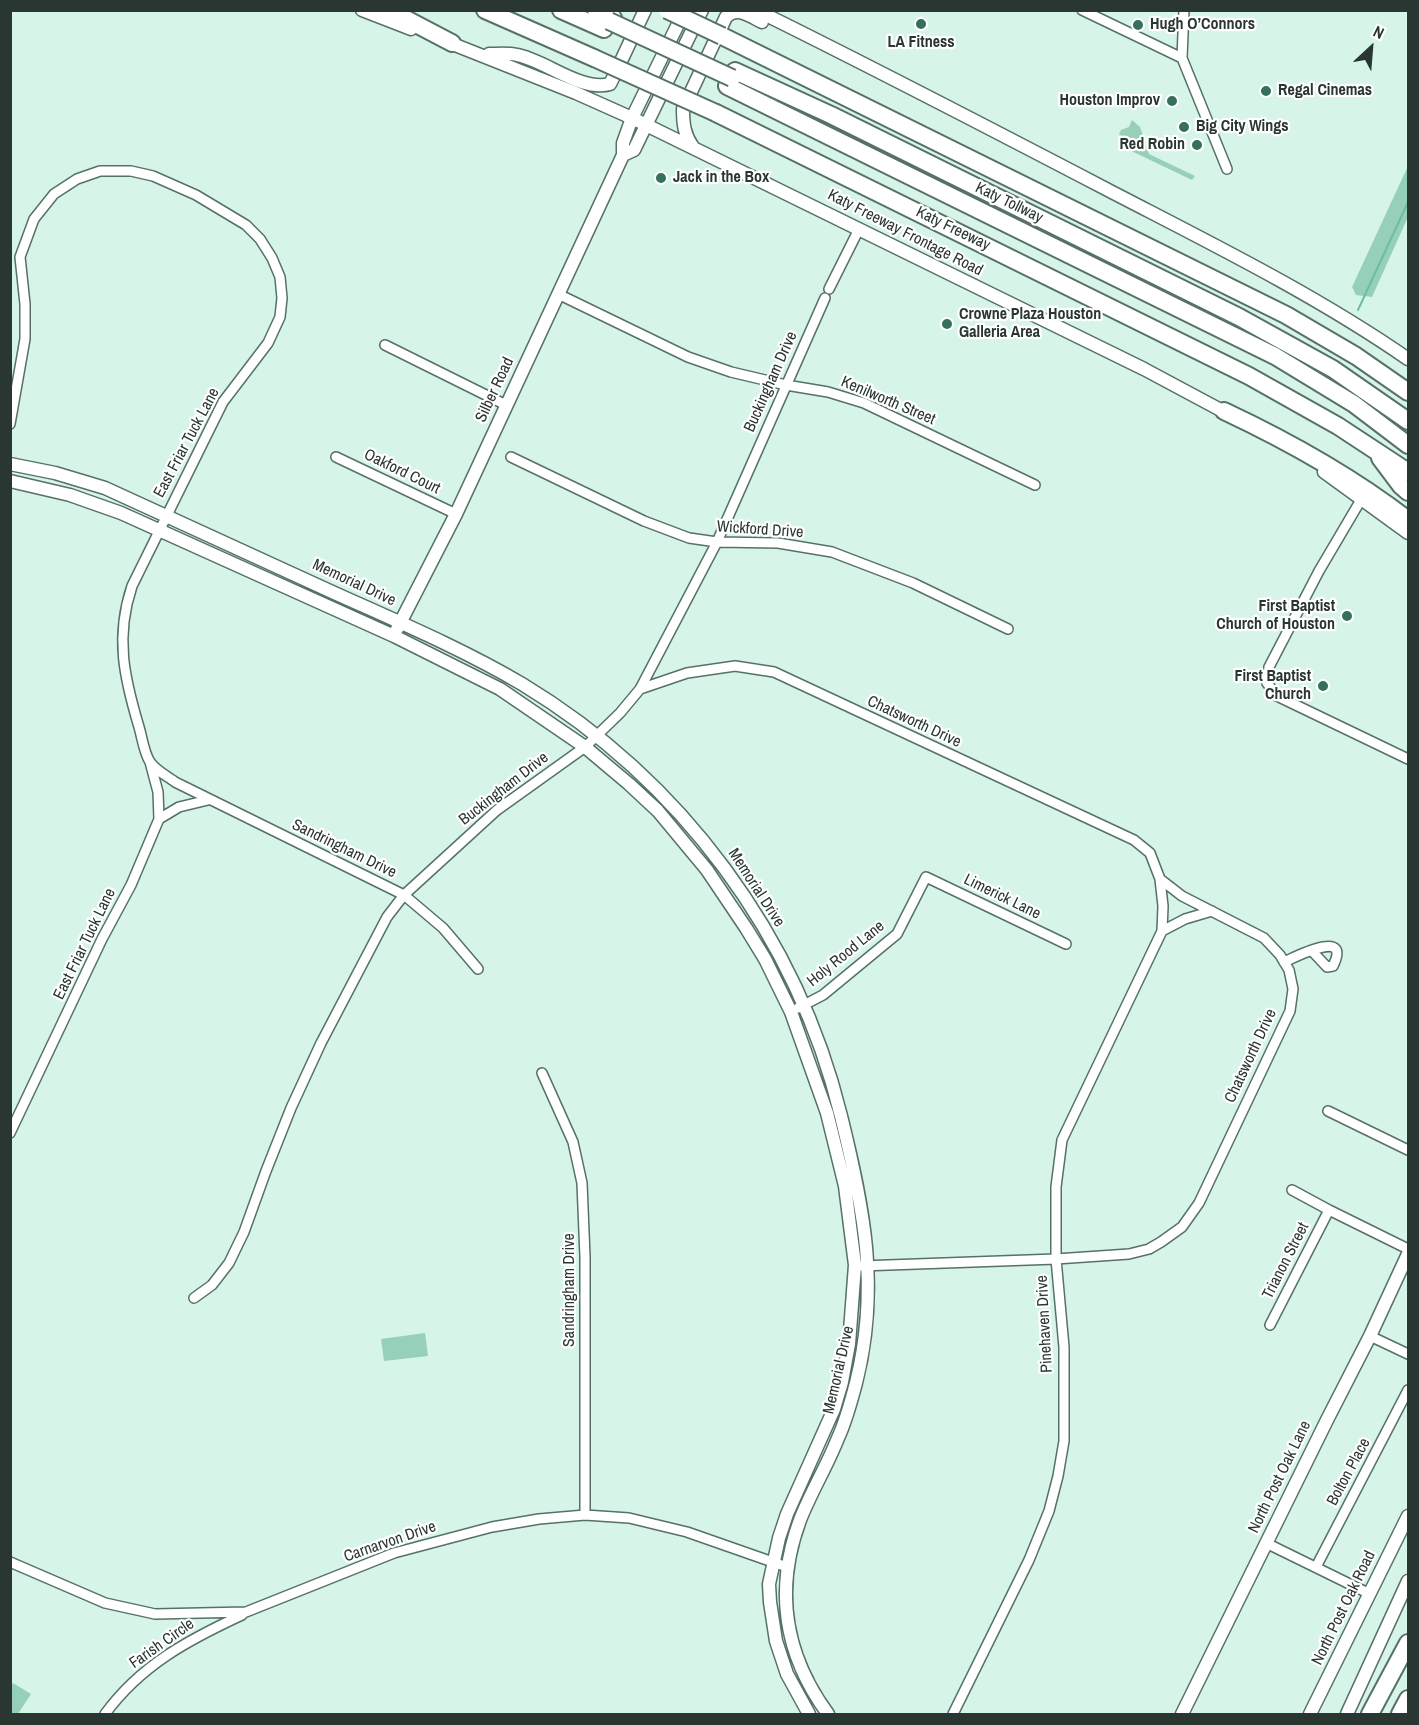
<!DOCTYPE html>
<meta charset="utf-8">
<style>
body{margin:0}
#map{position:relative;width:1419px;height:1725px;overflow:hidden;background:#d6f4e8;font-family:"Archivo Narrow",sans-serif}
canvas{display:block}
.frame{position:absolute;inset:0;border:12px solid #2a3631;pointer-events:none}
.north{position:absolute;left:1341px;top:18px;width:60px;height:60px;-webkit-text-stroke:4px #fff;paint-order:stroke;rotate:26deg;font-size:16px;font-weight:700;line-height:24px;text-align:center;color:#2a3631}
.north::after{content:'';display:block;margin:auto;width:21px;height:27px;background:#2a3631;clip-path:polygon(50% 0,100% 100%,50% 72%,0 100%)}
</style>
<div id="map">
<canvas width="1419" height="1725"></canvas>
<div class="frame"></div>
<div class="north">N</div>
</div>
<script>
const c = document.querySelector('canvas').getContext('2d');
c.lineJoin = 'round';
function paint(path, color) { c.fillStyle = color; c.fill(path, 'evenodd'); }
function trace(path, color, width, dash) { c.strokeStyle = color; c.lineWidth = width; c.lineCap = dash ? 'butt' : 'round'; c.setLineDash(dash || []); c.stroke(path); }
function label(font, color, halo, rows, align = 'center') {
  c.font = font + ' "Archivo Narrow",sans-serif'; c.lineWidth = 4.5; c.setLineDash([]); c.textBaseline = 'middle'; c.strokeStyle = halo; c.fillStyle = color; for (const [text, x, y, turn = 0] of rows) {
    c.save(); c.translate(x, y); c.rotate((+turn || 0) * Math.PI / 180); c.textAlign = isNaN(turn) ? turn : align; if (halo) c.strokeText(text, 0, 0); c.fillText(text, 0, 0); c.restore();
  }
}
paint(new Path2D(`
 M 1132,120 L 1140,127 L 1149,154 L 1195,176 L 1192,180 L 1123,147 L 1126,140 L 1119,134 L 1121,130 L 1129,127 Z
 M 1408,166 L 1408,217 L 1372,297 L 1356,295 L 1352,287 Z
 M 425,1333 L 428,1356 L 384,1361 L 381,1339 Z
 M 13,1683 L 31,1694 L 18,1714 L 11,1714 L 11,1687 Z`), '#96d0b9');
trace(new Path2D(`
 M 1358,310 L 1408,202`), '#6fbc9f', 2);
const street = new Path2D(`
 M 1082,10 L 1182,58
 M 1184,10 L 1182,58 L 1227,169
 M 829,289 L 859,229
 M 558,294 L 688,357 L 731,372 L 786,385 L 828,392 L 864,403 L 1035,485
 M 385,345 L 506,405
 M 10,424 L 25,339 L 25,304 L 20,257 L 34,219 L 54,194 L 77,179 L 100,171 L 131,171 L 153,176 L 196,195 L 246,225 L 260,239 L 272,258 L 280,277 L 282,298 L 280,317 L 268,343 L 223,402 L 132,586 C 115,637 124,677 139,727 C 142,737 144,753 150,762 C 155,770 167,776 175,782 L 404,895 L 443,928 L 478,969
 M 336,457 L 456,514
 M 511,457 L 644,521 L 689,538 L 717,542 L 778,543 L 832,552 L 913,583 L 1008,629
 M 1362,498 L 1319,571 L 1269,667 L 1267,683 L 1277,696 L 1408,759
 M 640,689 L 687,673 L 735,666 L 774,672 L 1134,840 L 1150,853 L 1160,879 L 1182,896 L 1264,938 L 1280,955 L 1289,970 L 1293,989 L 1290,1011 L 1199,1203 L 1182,1227 L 1161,1242 L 1149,1249 L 1129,1254 L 1056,1259 L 861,1266
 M 159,819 L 179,807 L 208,800
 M 1162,931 L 1185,919 L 1212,911
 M 1284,962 C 1297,956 1352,928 1333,966 L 1327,967 L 1312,951
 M 798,1008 L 823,995 L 897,934 L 926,877 L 1066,944
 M 542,1073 L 573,1142 L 582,1183 L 585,1257 L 585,1515
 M 1328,1111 L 1408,1150
 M 10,1133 L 102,939 L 131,885 L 159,819 L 158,792 L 150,762
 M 1292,1190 L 1329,1210 L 1408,1249
 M 194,1298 L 212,1285 L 229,1263 L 244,1232 L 266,1171 L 291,1108 L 321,1043 L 387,917 L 404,895 L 497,810 L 585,747 L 620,713 L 640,689 L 717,542 L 825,298
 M 1270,1325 L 1329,1210
 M 1370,1336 L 1408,1354
 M 1266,1543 L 1370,1594
 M 10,1562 L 105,1603 L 155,1614 L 246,1612 L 394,1553 L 492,1527 L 539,1519 L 585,1515 L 629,1518 L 687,1532 L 787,1567
 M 1316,1567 L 1408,1390
 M 105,1714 C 141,1665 188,1640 242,1615
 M 953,1714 L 1029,1560 L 1049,1511 L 1058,1476 L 1064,1441 L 1064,1347 L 1056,1259 L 1056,1187 L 1062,1140 L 1162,931 L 1163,906 L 1160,879`);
const secondary = new Path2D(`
 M 362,10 L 411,29
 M 756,10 C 874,68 991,129 1108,190 C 1210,243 1314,294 1408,359
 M 445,41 L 576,93 L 632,118 L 1144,369 L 1230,415
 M 489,54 C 498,54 508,53 517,55 C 545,60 581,92 610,84 L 614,76 L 645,10
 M 693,147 C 684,134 683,124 683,109 L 726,17 C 737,6 750,16 762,22
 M 623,155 L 634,150 L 702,10
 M 10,464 L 55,473 L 105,488 C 180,522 255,556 330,591 C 394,620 461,648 522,684 C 681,780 797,936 841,1116 C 864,1209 880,1288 856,1383 C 851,1402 846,1421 838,1438 C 827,1466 811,1492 800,1520 C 774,1590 784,1654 828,1714
 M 1324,472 L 1408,533
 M 10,481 L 70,495 L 121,513 L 394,636 L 500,689 L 585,747 L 629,784 L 658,811 L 707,870 L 746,928 L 765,959 L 791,1012 L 827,1113 L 845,1186 L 855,1265 L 849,1344 L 842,1382 L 834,1409 L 787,1514 L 779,1538 L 769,1584 L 770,1602 L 776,1641 L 787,1674 L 809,1714
 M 397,629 L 456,514 L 623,155 L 623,143 L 632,118 L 684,12
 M 1182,1714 L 1327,1420 L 1370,1336 L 1408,1254
 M 1310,1714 L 1408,1516
 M 1347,1714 L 1408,1581`);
const highway = new Path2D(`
 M 389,10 L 452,43
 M 485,10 L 594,58
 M 561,10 L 604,29
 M 596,10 L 613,18
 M 722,36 L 1286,315 L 1356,356 L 1408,392
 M 735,71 L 831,115 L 1239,317 L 1333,369 L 1408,421
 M 727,86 L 1275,356 L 1354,404 L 1408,445
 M 716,113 L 1249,376 L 1338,426 L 1408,472
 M 1224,411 C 1290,442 1351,476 1408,520
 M 1380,458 L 1401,486 L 1408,492
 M 1370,1714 L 1408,1643
 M 1400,1714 L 1408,1699`);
trace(street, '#567166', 12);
trace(secondary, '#567166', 15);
trace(highway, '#567166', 20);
trace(street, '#fff', 9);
trace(secondary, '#fff', 12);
trace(highway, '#fff', 16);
const highwayBridge = new Path2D(`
 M 667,10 L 722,36
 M 609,21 L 732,78
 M 594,58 L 716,113`);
trace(highwayBridge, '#567166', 20, []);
trace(highwayBridge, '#fff', 16);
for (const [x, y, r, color] of [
 [921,24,6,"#34705b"],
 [1138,25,6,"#34705b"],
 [1266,91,6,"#34705b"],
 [1172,101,6,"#34705b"],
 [1184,127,6,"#34705b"],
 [1197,145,6,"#34705b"],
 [661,178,6,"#34705b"],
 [947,324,6,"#34705b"],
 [1347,616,6,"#34705b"],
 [1323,686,6,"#34705b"]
]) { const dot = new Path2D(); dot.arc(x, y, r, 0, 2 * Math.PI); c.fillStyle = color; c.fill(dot); trace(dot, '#fff', 2); }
label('bold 16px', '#2a3631', '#fff', [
 ["Hugh O’Connors",1150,25],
 ["LA Fitness",921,43,"center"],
 ["Regal Cinemas",1278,91],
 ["Houston Improv",1160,101,"right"],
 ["Big City Wings",1196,127],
 ["Red Robin",1185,145,"right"],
 ["Jack in the Box",673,178],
 ["Crowne Plaza Houston",959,315],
 ["Galleria Area",959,333],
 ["First Baptist",1335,607,"right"],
 ["Church of Houston",1335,625,"right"],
 ["First Baptist",1311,677,"right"],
 ["Church",1311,695,"right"]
], 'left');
label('16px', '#2a3631', '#fff', [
 ["Katy Tollway",1009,203,26],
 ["Katy Freeway",953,229,26],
 ["Katy Freeway Frontage Road",905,233,27],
 ["Buckingham Drive",771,382,-66],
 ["Silber Road",495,390,-65],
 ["Kenilworth Street",888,401,23],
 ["East Friar Tuck Lane",187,443,-62],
 ["Oakford Court",402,472,26],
 ["Wickford Drive",760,530,4],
 ["Memorial Drive",354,583,25],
 ["Chatsworth Drive",914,722,25],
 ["Buckingham Drive",504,789,-38],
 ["Sandringham Drive",344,849,26],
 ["Memorial Drive",756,888,57],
 ["Limerick Lane",1002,897,26],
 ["East Friar Tuck Lane",85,944,-64],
 ["Holy Rood Lane",846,954,-39],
 ["Chatsworth Drive",1251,1056,-65],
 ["Trianon Street",1286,1261,-63],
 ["Sandringham Drive",570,1290,-90],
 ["Pinehaven Drive",1045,1324,-93],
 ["Memorial Drive",839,1370,-77],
 ["Bolton Place",1349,1472,-62],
 ["North Post Oak Lane",1280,1477,-64],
 ["Carnarvon Drive",390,1542,-19],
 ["North Post Oak Road",1344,1608,-64],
 ["Farish Circle",162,1644,-35]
]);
</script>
